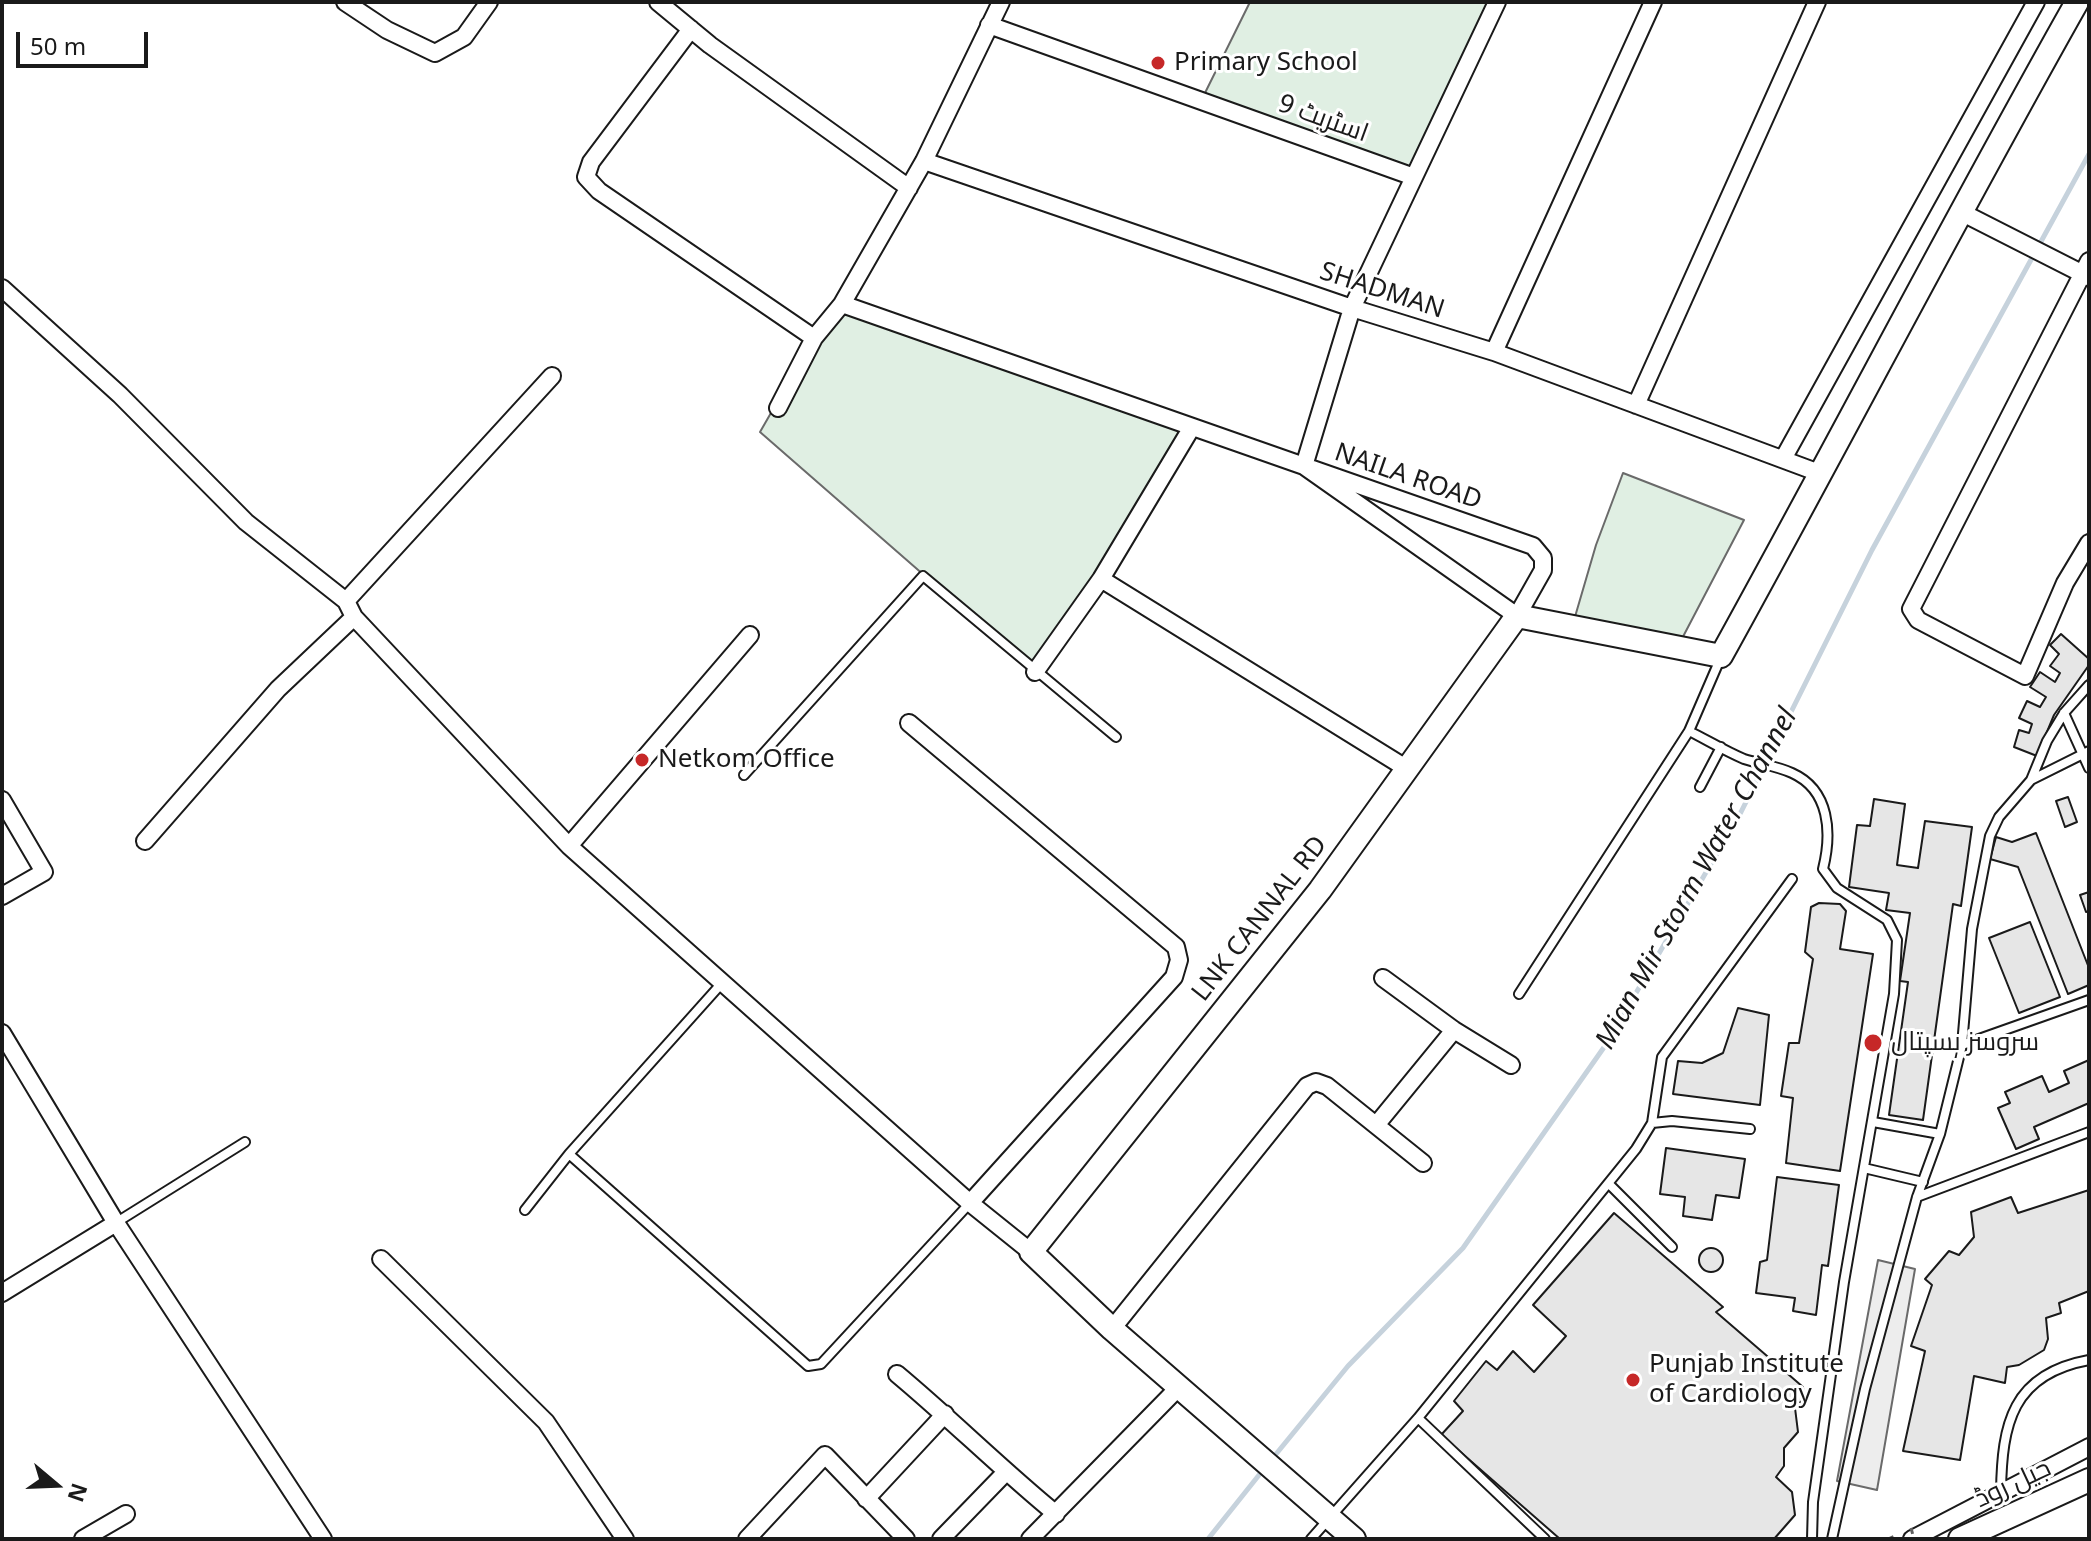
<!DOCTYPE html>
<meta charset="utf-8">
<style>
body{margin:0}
#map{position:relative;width:2091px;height:1541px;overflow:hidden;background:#fff;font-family:"Noto Sans",sans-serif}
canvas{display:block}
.frame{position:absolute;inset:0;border:4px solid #1a1a1a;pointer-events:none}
.north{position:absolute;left:16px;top:1445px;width:80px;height:80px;-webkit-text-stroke:6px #fff;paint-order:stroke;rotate:109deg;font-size:22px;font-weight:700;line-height:32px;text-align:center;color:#1a1a1a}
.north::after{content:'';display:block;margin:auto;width:28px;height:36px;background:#1a1a1a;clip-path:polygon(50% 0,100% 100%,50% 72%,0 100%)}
.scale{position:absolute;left:16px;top:32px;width:132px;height:36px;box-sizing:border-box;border:4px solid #1a1a1a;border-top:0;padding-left:10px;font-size:24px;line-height:28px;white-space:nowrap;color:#1a1a1a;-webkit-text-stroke:6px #fff;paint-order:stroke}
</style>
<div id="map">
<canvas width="2091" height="1541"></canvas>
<div class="frame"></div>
<div class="north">N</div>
<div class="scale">50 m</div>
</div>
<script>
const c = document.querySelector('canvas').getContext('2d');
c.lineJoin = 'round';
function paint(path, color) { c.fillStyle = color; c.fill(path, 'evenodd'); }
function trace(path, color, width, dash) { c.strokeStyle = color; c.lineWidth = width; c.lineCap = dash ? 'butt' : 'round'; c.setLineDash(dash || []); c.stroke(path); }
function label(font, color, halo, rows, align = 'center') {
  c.font = font + ' "Noto Sans",Cairo,sans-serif'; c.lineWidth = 6; c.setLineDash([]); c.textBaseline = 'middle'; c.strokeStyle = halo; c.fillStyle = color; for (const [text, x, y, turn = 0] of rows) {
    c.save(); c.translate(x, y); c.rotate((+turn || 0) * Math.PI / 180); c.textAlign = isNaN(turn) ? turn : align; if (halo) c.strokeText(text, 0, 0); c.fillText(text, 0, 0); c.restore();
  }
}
const green = new Path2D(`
 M 1250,2 L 1497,2 L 1414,177 L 1201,101 Z
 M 842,304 L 1192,427 L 1035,672 L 760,432 L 814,338 Z
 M 1623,473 L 1744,520 L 1675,652 L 1572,627 L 1596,545 Z`);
paint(green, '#e0efe3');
trace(green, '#6a6a6a', 2);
const parking = new Path2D(`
 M 1878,1260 L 1915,1269 L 1877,1490 L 1837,1481 Z`);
paint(parking, '#ededed');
trace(parking, '#6a6a6a', 2);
trace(new Path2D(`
 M 1272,1459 L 1348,1366 L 1463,1248 L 1607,1043 L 1741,812 L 1872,550 L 2089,154
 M 1208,1539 L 1263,1470`), '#c6d2dc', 5);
const building = new Path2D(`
 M 2061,634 L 2089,659 L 2089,665 L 2054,715 L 2037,756 L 2014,747 L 2019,730 L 2029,733 L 2032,724 L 2019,718 L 2027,701 L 2040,707 L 2046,697 L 2030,687 L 2040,672 L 2055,682 L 2060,673 L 2050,666 L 2059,654 L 2050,645 Z
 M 2068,797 L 2077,822 L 2065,827 L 2056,801 Z
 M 1874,799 L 1905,804 L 1897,865 L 1918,868 L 1925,821 L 1972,827 L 1961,906 L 1953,904 L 1923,1120 L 1889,1115 L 1908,982 L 1900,981 L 1910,913 L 1886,910 L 1889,893 L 1849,887 L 1857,825 L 1870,826 Z
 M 2036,833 L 2089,968 L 2089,985 L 2068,994 L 2018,867 L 1990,859 L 1996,837 L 2012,842 Z
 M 2089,892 L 2089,911 L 2086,912 L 2080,895 Z
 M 1819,903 L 1840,904 L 1846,911 L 1840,949 L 1873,954 L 1840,1171 L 1786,1163 L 1793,1098 L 1781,1096 L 1789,1043 L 1799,1043 L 1813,959 L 1805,952 L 1811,907 Z
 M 2030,922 L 2060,997 L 2019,1013 L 1989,938 Z
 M 1738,1008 L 1769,1015 L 1760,1105 L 1673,1094 L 1678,1061 L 1702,1063 L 1723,1053 Z
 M 2089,1060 L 2089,1103 L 2034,1127 L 2039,1139 L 2016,1149 L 1998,1108 L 2010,1103 L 2005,1092 L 2042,1076 L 2049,1092 L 2069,1083 L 2064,1071 Z
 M 1666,1148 L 1745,1159 L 1739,1198 L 1716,1195 L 1712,1220 L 1683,1216 L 1685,1197 L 1660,1194 Z
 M 1777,1177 L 1839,1185 L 1828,1266 L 1822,1265 L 1816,1315 L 1793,1311 L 1795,1298 L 1756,1293 L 1760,1262 L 1767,1260 Z
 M 2089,1190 L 2089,1291 L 2059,1303 L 2061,1313 L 2046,1318 L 2048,1339 L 2044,1350 L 2019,1365 L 2007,1367 L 2005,1383 L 1974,1376 L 1960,1460 L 1903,1451 L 1925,1351 L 1911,1346 L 1932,1285 L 1925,1279 L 1949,1251 L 1959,1255 L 1974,1237 L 1971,1212 L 2011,1197 L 2018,1213 Z
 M 1614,1213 L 1723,1307 L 1716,1312 L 1803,1387 L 1804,1398 L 1795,1408 L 1798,1432 L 1784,1448 L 1784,1466 L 1776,1477 L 1792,1492 L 1795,1515 L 1774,1539 L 1560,1539 L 1441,1435 L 1463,1411 L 1454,1401 L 1486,1361 L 1497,1370 L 1513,1351 L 1534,1372 L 1566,1336 L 1533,1305 Z
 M1699 1260a12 12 0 1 1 24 0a12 12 0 1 1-24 0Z`);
paint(building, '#e6e6e6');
trace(building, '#1a1a1a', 2);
const lane = new Path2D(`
 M 2064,713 L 2089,768
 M 1689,731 C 1707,740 1725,751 1744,759 C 1760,764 1777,766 1792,773 C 1830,790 1832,833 1823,869 L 1837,888 L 1887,920 L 1897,940 L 1894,994 L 1844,1282 L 1813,1502 L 1812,1539
 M 744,775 L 923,576 L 1116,737
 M 2031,780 L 2089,751
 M 1700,787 L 1721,747
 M 1519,994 L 1689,731 L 1721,657
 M 1962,1045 L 2089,1000
 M 1873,1122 L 1940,1134
 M 1652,1123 L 1672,1121 L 1750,1129
 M 569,1154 L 808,1366 L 821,1364 L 970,1203
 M 1864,1168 L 1923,1182
 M 1610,1185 L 1672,1247
 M 1917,1197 L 2089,1132
 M 525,1210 L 569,1154 L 722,983
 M 117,1222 L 245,1142
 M 1418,1418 L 1545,1539
 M 2001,1492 C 2002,1424 2012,1374 2089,1360
 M 1311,1539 L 1418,1418 L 1636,1149 L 1652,1123 L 1662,1057 L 1792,879
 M 1832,1539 L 1865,1389 L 1917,1197 L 1940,1134 L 1962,1045 L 1972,929 L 1990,836 L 1999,817 L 2031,780 L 2047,741 L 2064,713 L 2089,685`);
const street = new Path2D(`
 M 345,2 L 387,30 L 435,53 L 464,37 L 489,2
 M 658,2 L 710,45 L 909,188
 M 989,25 L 1414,177
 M 691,29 L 591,162 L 586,177 L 599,191 L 814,338
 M 924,161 L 1352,308 L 1494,352 L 1822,474
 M 1959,211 L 2089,277
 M 2089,261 L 1911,609 L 1918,620 L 2025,676 L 2065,583 L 2089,543
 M 2,288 L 120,395 L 246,522 L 346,601 L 354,617 L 569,846 L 970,1203 L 1031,1252
 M 842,304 L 1304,466 L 1517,616 L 1543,570 L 1543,558 L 1533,546 L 1304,466 L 1352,308 L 1497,2
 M 1494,352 L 1653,2
 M 1636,405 L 1817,2
 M 778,408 L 814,338 L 842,304 L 924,161 L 1001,2
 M 1783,459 L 2036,2
 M 1101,579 L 1409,770
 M 346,601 L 552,376
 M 1035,672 L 1101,579 L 1192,427
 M 909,723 L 1176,947 L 1179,960 L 1174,977 L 970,1203
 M 2,800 L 44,872 L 2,896
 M 145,841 L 278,689 L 354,617
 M 569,846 L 750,635
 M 1383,978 L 1454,1030 L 1511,1065
 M 2,1033 L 116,1223 L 2,1293
 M 1377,1124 L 1454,1030
 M 116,1223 L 323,1539
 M 381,1259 L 546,1422 L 625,1539
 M 1112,1329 L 1307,1086 L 1316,1082 L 1327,1086 L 1423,1163
 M 897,1374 C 951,1419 1001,1469 1056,1514
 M 866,1499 L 945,1414
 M 83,1539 L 126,1514
 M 747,1539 L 825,1455 L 906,1539
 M 941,1539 L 1005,1473
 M 1030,1539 L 1179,1387
 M 1912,1539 L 2089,1447`);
const secondary = new Path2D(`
 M 1354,1539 L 1112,1329 L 1031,1252 L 1320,890 L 1517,616 L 1721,656 C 1841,439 1955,218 2077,2
 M 1960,1539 L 2089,1480`);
trace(lane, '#1a1a1a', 12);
trace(street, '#1a1a1a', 20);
trace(secondary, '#1a1a1a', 26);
trace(new Path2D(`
 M 1888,1539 L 1897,1535`), '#5f5f5f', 3, [6, 4]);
trace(lane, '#fff', 8);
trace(street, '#fff', 16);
trace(secondary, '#fff', 22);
trace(new Path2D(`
 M 1911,1528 L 1914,1539`), '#5f5f5f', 3, [6, 4]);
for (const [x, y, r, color] of [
 [1158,63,8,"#c62828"],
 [642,760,8,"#c62828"],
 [1873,1043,10,"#c62828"],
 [1633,1380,8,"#c62828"]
]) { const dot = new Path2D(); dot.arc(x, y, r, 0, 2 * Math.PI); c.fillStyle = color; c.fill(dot); trace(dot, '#fff', 3); }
label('26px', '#1a1a1a', '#fff', [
 ["Primary School",1174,63],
 ["Netkom Office",658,760],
 ["سروسز ہسپتال",1891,1043],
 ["Punjab Institute",1649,1365],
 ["of Cardiology",1649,1395]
], 'left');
label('26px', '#1a1a1a', '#fff', [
 ["اسٹریٹ 9",1323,119,20],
 ["SHADMAN",1382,291,18],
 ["NAILA ROAD",1408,477,19],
 ["LNK CANNAL RD",1260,919,-52],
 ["جیل روڈ",2013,1484,-25]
]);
label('italic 28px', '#1a1a1a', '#fff', [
 ["Mian Mir Storm Water Channel",1697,879,-61]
]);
</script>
